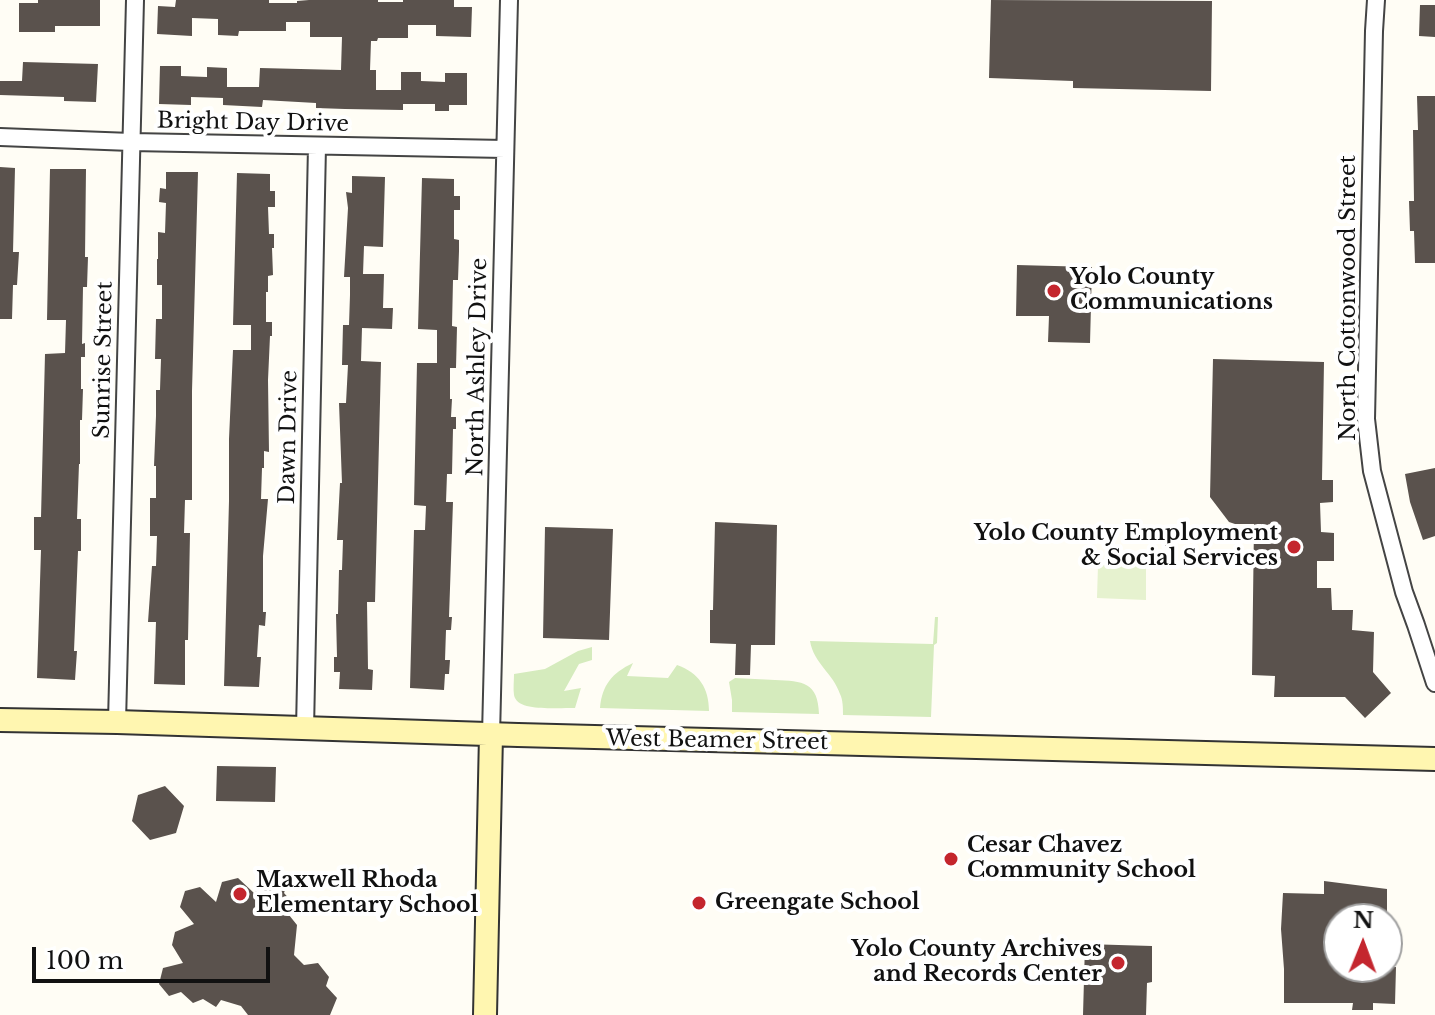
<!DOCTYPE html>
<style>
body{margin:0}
#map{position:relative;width:1435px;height:1015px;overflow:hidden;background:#fffdf5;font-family:"Libre Baskerville",serif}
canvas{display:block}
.north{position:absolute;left:1323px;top:903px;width:80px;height:80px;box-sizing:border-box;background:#fff;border:2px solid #a0a0a0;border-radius:50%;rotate:1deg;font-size:22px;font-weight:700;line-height:32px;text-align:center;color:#111}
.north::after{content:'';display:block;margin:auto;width:28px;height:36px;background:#c4262e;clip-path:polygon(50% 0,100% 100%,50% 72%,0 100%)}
.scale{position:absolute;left:32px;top:947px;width:238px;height:36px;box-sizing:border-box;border:4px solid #111;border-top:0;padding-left:10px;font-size:24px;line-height:28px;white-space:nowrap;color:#111;-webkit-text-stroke:6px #fff;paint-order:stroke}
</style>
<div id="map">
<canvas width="1435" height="1015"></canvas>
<div class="north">N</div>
<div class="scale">100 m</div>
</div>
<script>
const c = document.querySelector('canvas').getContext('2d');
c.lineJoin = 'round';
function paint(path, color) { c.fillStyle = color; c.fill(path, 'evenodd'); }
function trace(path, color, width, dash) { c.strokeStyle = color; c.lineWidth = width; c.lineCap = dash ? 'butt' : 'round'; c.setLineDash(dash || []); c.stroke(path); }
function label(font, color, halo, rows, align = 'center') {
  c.font = font + ' "Libre Baskerville",serif'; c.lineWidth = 8; c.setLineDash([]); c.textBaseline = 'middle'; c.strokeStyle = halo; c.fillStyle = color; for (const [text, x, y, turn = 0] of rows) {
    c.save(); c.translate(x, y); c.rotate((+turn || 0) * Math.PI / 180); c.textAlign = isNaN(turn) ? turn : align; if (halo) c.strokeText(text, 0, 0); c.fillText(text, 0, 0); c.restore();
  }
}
paint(new Path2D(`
 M 935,617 L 938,617 L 937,643 L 934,645 L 931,717 L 843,715 C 843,708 843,700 840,694 C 833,673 814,664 810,641 L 933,644 Z
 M 592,647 L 592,660 L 579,664 L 564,691 L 581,688 L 575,708 C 560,707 517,713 514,695 C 513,689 514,681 514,674 L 545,669 L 578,651 Z
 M 633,663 L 627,676 L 668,678 L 677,665 C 699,673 709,688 709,711 L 600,708 C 602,685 612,673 633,663 Z
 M 735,678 C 748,679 762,679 775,680 C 803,681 818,682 819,714 L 732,712 L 732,700 L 729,682 Z`), '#d5ebbd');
paint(new Path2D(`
 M 1098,565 L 1146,566 L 1146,600 L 1097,598 Z`), '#e6f2cf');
paint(new Path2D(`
 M 38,0 L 100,0 L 100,26 L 55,26 L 55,32 L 19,32 L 19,3 L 38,3 Z
 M 176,0 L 269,0 L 269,3 L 297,3 L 297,1 L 309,0 L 378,0 L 378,2 L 403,2 L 403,0 L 454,0 L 454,7 L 472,7 L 471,37 L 436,36 L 436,25 L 408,25 L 408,38 L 378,38 L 377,41 L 371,41 L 370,70 L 376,70 L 376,90 L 401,90 L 401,72 L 421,72 L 421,81 L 445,82 L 445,73 L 467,73 L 467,105 L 449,105 L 449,111 L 435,111 L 435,104 L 403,104 L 403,110 L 345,109 L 316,108 L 316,103 L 263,100 L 262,107 L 223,105 L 223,98 L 191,97 L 191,105 L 159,104 L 160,66 L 181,66 L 181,76 L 207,77 L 207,67 L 227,68 L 227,87 L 259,87 L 260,68 L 341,70 L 342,37 L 310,37 L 310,22 L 286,22 L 286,31 L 239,31 L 238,36 L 218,35 L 218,19 L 192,18 L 192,36 L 157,34 L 158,6 L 175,7 Z
 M 991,0 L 1212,1 L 1211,91 L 1073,88 L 1073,81 L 989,78 Z
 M 1420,5 L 1435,5 L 1435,37 L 1419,36 Z
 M 23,62 L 98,64 L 96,102 L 64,101 L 64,97 L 0,95 L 0,81 L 22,81 Z
 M 1417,96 L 1435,96 L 1435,263 L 1415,263 L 1414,231 L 1410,231 L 1409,201 L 1414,201 L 1413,130 L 1418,130 Z
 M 0,167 L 15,168 L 13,252 L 19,252 L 17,285 L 13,285 L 12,319 L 0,319 Z
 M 50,169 L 86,169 L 85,257 L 88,257 L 87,287 L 83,287 L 82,344 L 85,343 L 85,357 L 81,357 L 81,389 L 83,389 L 82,420 L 80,420 L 80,464 L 79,464 L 77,519 L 81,519 L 81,551 L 78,551 L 74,651 L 77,651 L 75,680 L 37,678 L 41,550 L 34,550 L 34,517 L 41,517 L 45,354 L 65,353 L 66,320 L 47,320 Z
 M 166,172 L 198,172 L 192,391 L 192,500 L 185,500 L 184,533 L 190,533 L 188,640 L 185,640 L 185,685 L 154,684 L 156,622 L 148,622 L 152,566 L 156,566 L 157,536 L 150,536 L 150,498 L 156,498 L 156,466 L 154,466 L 156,416 L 156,390 L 160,390 L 161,359 L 155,359 L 156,319 L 162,319 L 162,285 L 157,285 L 157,259 L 158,259 L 158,232 L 165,233 L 166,203 L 159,202 L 160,188 L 166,189 Z
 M 237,173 L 270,174 L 270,191 L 275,191 L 275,207 L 268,207 L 269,234 L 274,234 L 274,248 L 272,248 L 273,275 L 268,276 L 268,292 L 266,292 L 266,322 L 272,322 L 272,336 L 270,336 L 268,380 L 269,452 L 264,451 L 264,468 L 262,468 L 261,499 L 268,499 L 263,556 L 263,612 L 266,612 L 265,626 L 259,625 L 257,657 L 261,657 L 259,687 L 224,686 L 229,501 L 229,439 L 233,350 L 251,350 L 251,325 L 233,325 Z
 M 352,176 L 385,177 L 383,247 L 364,246 L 363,274 L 384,274 L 383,308 L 393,308 L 392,329 L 362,328 L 361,361 L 381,362 L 375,602 L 367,602 L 368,669 L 373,670 L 372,690 L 339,689 L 340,672 L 334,672 L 334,657 L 337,657 L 336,614 L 338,614 L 339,570 L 342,570 L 343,540 L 337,540 L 340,483 L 342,483 L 339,403 L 346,403 L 348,365 L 342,365 L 343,325 L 349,325 L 350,295 L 350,277 L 344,277 L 348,208 L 346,192 L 352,193 Z
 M 422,178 L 454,179 L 454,196 L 460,196 L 460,210 L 454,210 L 454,239 L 459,240 L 459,251 L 458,280 L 453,280 L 452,326 L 457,327 L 456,368 L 450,368 L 450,399 L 452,399 L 451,417 L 456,417 L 456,429 L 453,429 L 452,474 L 447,474 L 446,502 L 453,502 L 449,617 L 452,617 L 451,630 L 446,630 L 445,660 L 450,660 L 449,674 L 445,674 L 444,690 L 410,688 L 414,530 L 425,530 L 426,506 L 414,505 L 417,363 L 437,363 L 437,330 L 418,329 Z
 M 1017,265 L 1092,267 L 1090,343 L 1048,342 L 1049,316 L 1016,316 Z
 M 1213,359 L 1324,362 L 1322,480 L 1333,480 L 1333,502 L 1320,503 L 1321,532 L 1334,533 L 1334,561 L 1317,561 L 1317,588 L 1331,588 L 1332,610 L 1353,610 L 1352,630 L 1374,632 L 1373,672 L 1391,693 L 1365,718 L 1345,697 L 1274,697 L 1275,676 L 1252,675 L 1254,524 L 1235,524 L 1229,522 L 1210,497 Z
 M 1435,468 L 1435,536 L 1423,540 L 1410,502 L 1405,474 Z
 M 715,522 L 777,525 L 775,645 L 751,645 L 750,675 L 735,675 L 736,644 L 710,643 L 710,610 L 713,610 Z
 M 545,527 L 613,529 L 609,640 L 543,638 Z
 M 217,766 L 276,767 L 275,802 L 216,801 Z
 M 165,786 L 184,806 L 176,833 L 150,840 L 132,821 L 138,795 Z
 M 276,869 L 288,881 L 284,893 L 292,902 L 289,915 L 297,925 L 294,955 L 304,965 L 318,963 L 329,977 L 326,986 L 337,998 L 330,1015 L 248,1015 L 241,1006 L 221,1000 L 216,1007 L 203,999 L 193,1003 L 181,992 L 169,996 L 159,984 L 163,968 L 183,963 L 172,945 L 175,932 L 194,924 L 180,907 L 185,891 L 200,887 L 216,902 L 222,882 L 238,878 L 255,894 L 260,874 Z
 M 1324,881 L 1387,889 L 1387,919 L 1339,919 L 1339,967 L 1396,967 L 1395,1004 L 1373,1003 L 1373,1010 L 1352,1010 L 1353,1003 L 1284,1003 L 1284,969 L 1281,929 L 1283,893 L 1324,894 Z
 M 1085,944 L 1152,946 L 1152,982 L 1147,983 L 1146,1015 L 1083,1015 Z`), '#5a524d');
const street = new Path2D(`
 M 1376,0 L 1374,31 L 1366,419 L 1372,471 L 1404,592 L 1416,625 L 1435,683
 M 0,137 L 131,142 L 505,149
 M 117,722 L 135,0
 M 305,729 L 317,146
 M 491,735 L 509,0`);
const secondary = new Path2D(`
 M 0,720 L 117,722 L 518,735 L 1435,759
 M 485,1015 L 491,735`);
trace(street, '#444', 20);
trace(secondary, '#333', 26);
trace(street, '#fff', 16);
trace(secondary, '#fff6b0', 22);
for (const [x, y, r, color] of [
 [1054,291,8,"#c4262e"],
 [1294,547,8,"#c4262e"],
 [951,859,8,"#c4262e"],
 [240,894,8,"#c4262e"],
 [699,903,8,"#c4262e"],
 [1118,963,8,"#c4262e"]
]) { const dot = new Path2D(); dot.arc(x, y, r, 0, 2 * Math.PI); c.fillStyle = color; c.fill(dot); trace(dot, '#fff', 3); }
label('22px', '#111', '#fff', [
 ["Bright Day Drive",253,123,1],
 ["North Cottonwood Street",1349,298,-90],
 ["Sunrise Street",104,360,-89],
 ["North Ashley Drive",478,367,-89],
 ["Dawn Drive",289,437,-89],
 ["West Beamer Street",717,741,1]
]);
label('bold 22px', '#111', '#fff', [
 ["Yolo County",1070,278],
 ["Communications",1070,303],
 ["Yolo County Employment",1278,534,"right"],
 ["& Social Services",1278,559,"right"],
 ["Cesar Chavez",967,846],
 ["Community School",967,871],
 ["Maxwell Rhoda",256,881],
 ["Elementary School",256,906],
 ["Greengate School",715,903],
 ["Yolo County Archives",1102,950,"right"],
 ["and Records Center",1102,975,"right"]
], 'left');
</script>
